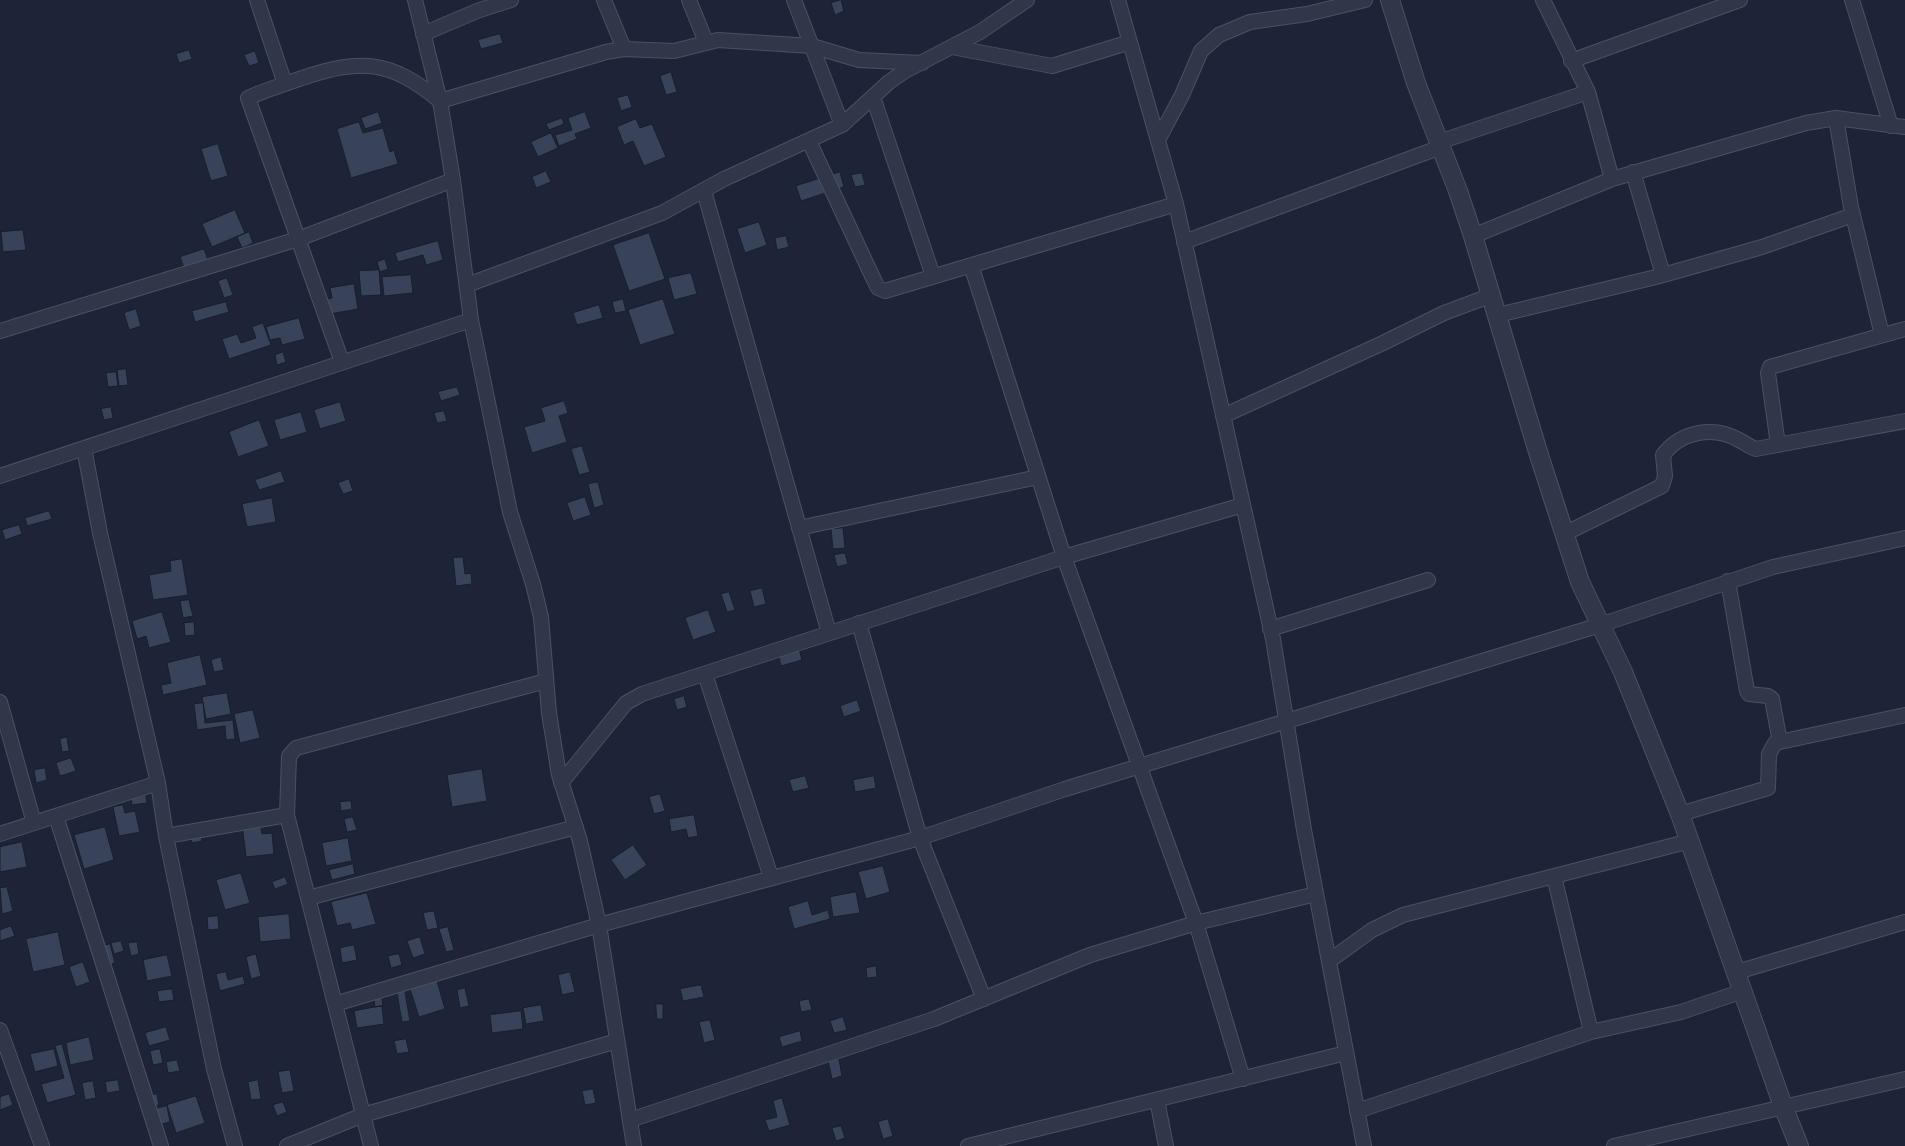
<!DOCTYPE html>
<style>
body{margin:0}
canvas{display:block;background:#1d2437}
</style>
<canvas width="1905" height="1146"></canvas>
<script>
const c = document.querySelector('canvas').getContext('2d');
c.lineJoin = 'round';
function paint(path, color) { c.fillStyle = color; c.fill(path, 'evenodd'); }
function trace(path, color, width, dash) { c.strokeStyle = color; c.lineWidth = width; c.lineCap = dash ? 'butt' : 'round'; c.setLineDash(dash || []); c.stroke(path); }
const building = new Path2D(`
 M 841,0 L 844,11 L 835,15 L 831,3 Z
 M 500,34 L 503,43 L 481,49 L 478,40 Z
 M 189,50 L 192,59 L 179,63 L 176,54 Z
 M 255,51 L 259,63 L 249,66 L 244,55 Z
 M 671,72 L 677,92 L 666,95 L 660,76 Z
 M 628,95 L 632,107 L 621,111 L 617,98 Z
 M 378,112 L 382,123 L 365,129 L 361,118 Z
 M 585,112 L 591,128 L 575,134 L 577,139 L 559,146 L 555,135 L 572,130 L 568,118 Z
 M 562,118 L 564,124 L 549,130 L 546,124 Z
 M 636,119 L 640,128 L 652,124 L 666,157 L 644,166 L 633,141 L 624,145 L 617,127 Z
 M 359,122 L 363,133 L 383,128 L 390,152 L 394,150 L 398,164 L 351,178 L 337,129 Z
 M 551,133 L 558,148 L 538,157 L 531,142 Z
 M 218,144 L 228,176 L 211,181 L 201,149 Z
 M 546,171 L 551,182 L 536,188 L 532,177 Z
 M 840,172 L 844,187 L 801,201 L 796,186 Z
 M 862,173 L 865,185 L 855,187 L 851,175 Z
 M 235,210 L 245,233 L 212,247 L 202,224 Z
 M 759,222 L 767,245 L 745,253 L 737,229 Z
 M 23,230 L 26,250 L 3,252 L 1,232 Z
 M 249,232 L 253,243 L 242,248 L 237,237 Z
 M 649,233 L 665,279 L 629,291 L 613,245 Z
 M 786,236 L 789,247 L 777,250 L 775,238 Z
 M 438,241 L 443,260 L 426,265 L 423,255 L 398,262 L 395,253 Z
 M 204,249 L 208,260 L 184,268 L 180,257 Z
 M 385,259 L 388,269 L 380,272 L 377,262 Z
 M 379,270 L 381,295 L 361,296 L 359,271 Z
 M 691,273 L 697,294 L 674,300 L 668,278 Z
 M 411,275 L 413,293 L 384,296 L 382,277 Z
 M 227,278 L 233,295 L 224,298 L 218,281 Z
 M 354,284 L 358,309 L 324,315 L 322,300 L 332,298 L 330,288 Z
 M 623,299 L 626,311 L 615,313 L 612,302 Z
 M 663,299 L 675,334 L 640,345 L 628,310 Z
 M 226,302 L 229,312 L 195,322 L 192,311 Z
 M 599,305 L 603,318 L 577,325 L 573,313 Z
 M 136,309 L 141,326 L 129,330 L 124,313 Z
 M 299,318 L 305,339 L 282,345 L 280,338 L 270,340 L 266,327 Z
 M 263,323 L 271,345 L 229,359 L 222,339 L 237,334 L 241,343 L 256,338 L 252,327 Z
 M 283,352 L 286,362 L 277,365 L 275,355 Z
 M 126,369 L 128,385 L 119,386 L 117,370 Z
 M 116,372 L 118,386 L 108,387 L 106,373 Z
 M 457,387 L 460,395 L 441,401 L 438,392 Z
 M 564,401 L 568,413 L 559,416 L 567,442 L 532,453 L 524,427 L 545,421 L 541,408 Z
 M 340,402 L 346,421 L 320,429 L 314,410 Z
 M 111,407 L 113,418 L 104,420 L 101,409 Z
 M 444,411 L 447,421 L 437,423 L 434,413 Z
 M 301,412 L 307,432 L 280,440 L 274,420 Z
 M 259,420 L 269,446 L 238,457 L 229,432 Z
 M 582,446 L 590,472 L 579,475 L 571,449 Z
 M 281,471 L 285,482 L 259,490 L 255,480 Z
 M 349,479 L 353,491 L 343,494 L 338,483 Z
 M 598,482 L 604,505 L 594,508 L 588,484 Z
 M 585,497 L 591,515 L 573,521 L 567,503 Z
 M 272,498 L 276,522 L 247,527 L 242,504 Z
 M 49,511 L 52,519 L 27,526 L 25,518 Z
 M 19,525 L 22,534 L 5,540 L 2,530 Z
 M 843,528 L 845,548 L 833,549 L 831,529 Z
 M 845,553 L 848,564 L 837,567 L 834,555 Z
 M 463,557 L 465,574 L 471,573 L 472,584 L 456,586 L 453,558 Z
 M 182,559 L 188,595 L 153,600 L 149,575 L 171,571 L 170,561 Z
 M 762,588 L 766,604 L 754,607 L 750,591 Z
 M 729,592 L 735,610 L 727,612 L 721,594 Z
 M 189,600 L 193,616 L 183,618 L 180,601 Z
 M 708,610 L 716,632 L 693,640 L 685,618 Z
 M 162,612 L 171,642 L 149,648 L 146,636 L 137,639 L 132,621 Z
 M 194,622 L 195,635 L 185,636 L 184,623 Z
 M 797,641 L 802,660 L 781,666 L 776,646 Z
 M 200,655 L 207,685 L 163,695 L 161,685 L 171,683 L 167,663 Z
 M 221,657 L 224,670 L 214,672 L 211,660 Z
 M 227,693 L 231,714 L 206,719 L 202,697 Z
 M 684,696 L 687,707 L 677,710 L 674,699 Z
 M 857,700 L 861,711 L 844,717 L 840,706 Z
 M 203,703 L 205,723 L 233,720 L 235,739 L 226,740 L 225,726 L 197,730 L 194,704 Z
 M 253,710 L 260,738 L 240,743 L 234,714 Z
 M 67,737 L 69,751 L 62,752 L 60,739 Z
 M 71,758 L 76,771 L 60,776 L 56,763 Z
 M 45,768 L 47,780 L 36,783 L 34,770 Z
 M 482,769 L 487,801 L 452,807 L 447,775 Z
 M 805,776 L 809,788 L 793,792 L 789,780 Z
 M 874,776 L 876,788 L 855,792 L 853,780 Z
 M 144,784 L 147,803 L 132,805 L 129,786 Z
 M 660,794 L 665,811 L 654,814 L 649,797 Z
 M 351,801 L 352,809 L 341,811 L 340,802 Z
 M 123,805 L 125,813 L 135,811 L 140,832 L 119,836 L 113,807 Z
 M 694,815 L 698,836 L 688,838 L 686,829 L 671,832 L 669,819 Z
 M 353,817 L 357,830 L 347,832 L 344,819 Z
 M 260,822 L 262,834 L 272,833 L 274,854 L 246,857 L 242,824 Z
 M 105,827 L 114,860 L 84,869 L 74,835 Z
 M 200,831 L 202,841 L 192,843 L 190,834 Z
 M 348,838 L 352,861 L 326,866 L 322,843 Z
 M 22,842 L 27,867 L 0,872 L 0,847 Z
 M 633,845 L 647,865 L 625,880 L 611,860 Z
 M 353,864 L 355,874 L 332,880 L 329,870 Z
 M 883,866 L 890,892 L 866,899 L 858,872 Z
 M 241,873 L 250,903 L 225,910 L 216,880 Z
 M 285,877 L 288,884 L 275,889 L 272,882 Z
 M 7,887 L 13,911 L 2,914 L 0,888 Z
 M 856,892 L 860,913 L 833,917 L 830,897 Z
 M 367,893 L 376,924 L 352,930 L 350,923 L 337,926 L 331,902 Z
 M 808,901 L 812,915 L 828,910 L 830,919 L 794,929 L 788,907 Z
 M 434,911 L 438,928 L 427,930 L 423,913 Z
 M 289,914 L 291,939 L 260,942 L 258,917 Z
 M 218,916 L 219,929 L 208,930 L 207,917 Z
 M 11,926 L 15,936 L 0,941 L 0,930 Z
 M 448,927 L 454,950 L 446,952 L 439,929 Z
 M 58,932 L 65,965 L 33,972 L 26,939 Z
 M 420,937 L 425,954 L 413,958 L 407,941 Z
 M 121,941 L 124,951 L 114,954 L 111,943 Z
 M 137,942 L 139,954 L 131,956 L 128,943 Z
 M 110,944 L 115,963 L 104,966 L 99,947 Z
 M 354,945 L 357,960 L 342,963 L 340,948 Z
 M 256,954 L 261,976 L 251,979 L 246,957 Z
 M 399,954 L 402,965 L 391,968 L 388,956 Z
 M 167,955 L 172,976 L 147,981 L 143,960 Z
 M 83,962 L 90,982 L 76,987 L 69,967 Z
 M 876,966 L 877,977 L 867,978 L 866,968 Z
 M 226,972 L 228,980 L 243,976 L 245,984 L 220,991 L 216,974 Z
 M 570,972 L 575,992 L 562,995 L 558,975 Z
 M 437,981 L 445,1009 L 419,1017 L 410,989 Z
 M 701,985 L 704,997 L 683,1001 L 680,989 Z
 M 404,986 L 410,1021 L 402,1022 L 396,988 Z
 M 465,988 L 469,1006 L 460,1008 L 457,990 Z
 M 172,989 L 174,1000 L 159,1002 L 157,991 Z
 M 381,992 L 383,1006 L 375,1007 L 373,993 Z
 M 809,999 L 812,1010 L 801,1012 L 799,1001 Z
 M 656,1004 L 663,1004 L 663,1019 L 657,1019 Z
 M 541,1005 L 544,1021 L 526,1024 L 523,1008 Z
 M 382,1006 L 384,1024 L 357,1028 L 354,1011 Z
 M 521,1011 L 523,1029 L 492,1033 L 490,1015 Z
 M 843,1017 L 847,1030 L 834,1033 L 830,1021 Z
 M 710,1020 L 715,1040 L 704,1043 L 699,1022 Z
 M 166,1027 L 170,1040 L 149,1046 L 145,1033 Z
 M 800,1031 L 802,1041 L 782,1047 L 779,1037 Z
 M 89,1037 L 94,1060 L 70,1065 L 66,1043 Z
 M 406,1039 L 409,1052 L 397,1054 L 394,1041 Z
 M 62,1044 L 76,1095 L 47,1103 L 41,1084 L 64,1078 L 55,1046 Z
 M 54,1049 L 58,1066 L 35,1072 L 30,1054 Z
 M 160,1049 L 163,1063 L 153,1065 L 150,1051 Z
 M 839,1059 L 842,1076 L 832,1079 L 828,1061 Z
 M 177,1060 L 180,1071 L 168,1073 L 166,1062 Z
 M 290,1070 L 294,1091 L 282,1093 L 278,1072 Z
 M 118,1080 L 120,1091 L 107,1093 L 105,1082 Z
 M 258,1080 L 261,1099 L 251,1100 L 248,1082 Z
 M 93,1081 L 96,1098 L 85,1100 L 82,1083 Z
 M 593,1089 L 596,1103 L 585,1105 L 582,1091 Z
 M 9,1094 L 13,1105 L 0,1110 L 0,1097 Z
 M 157,1094 L 159,1105 L 148,1107 L 146,1096 Z
 M 196,1096 L 205,1123 L 176,1133 L 167,1105 Z
 M 782,1098 L 790,1125 L 769,1131 L 765,1120 L 777,1117 L 773,1101 Z
 M 283,1102 L 287,1112 L 277,1116 L 273,1105 Z
 M 167,1106 L 170,1122 L 154,1126 L 150,1110 Z
 M 888,1119 L 893,1136 L 883,1139 L 878,1122 Z
 M 841,1126 L 845,1138 L 836,1141 L 832,1128 Z`);
paint(building, '#384258');
trace(building, '#181e2e', 1);
const minor = new Path2D(`
 M 257,0 L 285,84
 M 415,0 L 440,101 L 453,180 L 471,320 L 496,442 L 510,512 L 533,584 L 541,617 L 549,713 L 559,775 L 580,841 L 599,925 L 634,1146
 M 604,0 L 624,49
 M 689,0 L 706,42
 M 794,0 L 842,125
 M 1118,0 L 1176,204 L 1273,639 L 1304,830 L 1364,1146
 M 1543,0 L 1588,92 L 1612,179
 M 1852,0 L 1891,126
 M 423,34 L 477,11 L 511,0
 M 952,47 L 1052,66 L 1130,42
 M 1571,61 L 1740,0
 M 873,97 L 933,276
 M 1836,118 L 1851,207 L 1882,335
 M 1158,140 L 1182,95 L 1201,51 L 1219,35 L 1250,22 L 1307,14 L 1365,0
 M 809,141 L 874,280 L 878,288 L 885,291 L 1176,204
 M 1439,142 L 1588,92
 M 1633,172 L 1663,275
 M 704,191 L 829,633
 M 1473,236 L 1612,179 L 1806,123 L 1836,118 L 1905,127
 M 1184,242 L 1441,147
 M 971,265 L 1064,557 L 1196,923 L 1243,1079
 M 467,285 L 662,213 L 724,179 L 842,125 L 889,82 L 905,71 L 980,32 L 1027,0
 M 1498,315 L 1656,277 L 1762,247 L 1853,215
 M 0,331 L 298,239 L 453,180
 M 342,362 L 248,98 C 265,90 283,85 302,78 C 362,58 390,60 440,101 L 606,52 L 624,49 L 674,51 L 718,40 L 812,46 L 859,60 L 922,63
 M 1223,416 L 1383,343 L 1444,313 L 1492,295
 M 1778,445 L 1768,373 L 1770,367 L 1905,329
 M 84,448 L 100,533 L 158,783 L 166,836 L 214,1069 L 235,1146
 M 0,476 L 471,320
 M 799,528 L 1038,477
 M 1564,534 L 1662,486 L 1665,476 L 1663,455 C 1680,432 1713,425 1739,440 C 1745,443 1750,447 1756,449 L 1905,421
 M 1728,581 L 1747,691 L 1749,694 L 1768,696 L 1772,699 L 1780,742
 M 859,623 L 920,838 L 984,999
 M 1270,629 L 1428,580
 M 705,674 L 771,877
 M 0,702 L 34,823
 M 561,783 L 626,703 L 642,694 L 1064,557 L 1243,505
 M 1680,814 L 1768,788 L 1769,754 L 1775,743 L 1905,715
 M 56,816 L 161,1146
 M 0,834 L 158,783
 M 166,836 L 287,815
 M 1554,876 L 1591,1032
 M 308,898 L 576,827
 M 1329,961 L 1372,930 L 1403,915 L 1690,841
 M 1737,972 L 1905,922
 M 335,1004 L 599,925 L 920,838 L 1065,789 L 1600,625 L 1773,567 L 1905,538
 M 0,1030 L 42,1146
 M 1157,1100 L 1166,1146
 M 1357,1111 L 1591,1032 L 1681,1012 L 1743,991
 M 630,1120 L 934,1019 L 1090,955 L 1196,923 L 1316,894
 M 287,1146 L 363,1115 L 617,1041
 M 371,1146 L 287,815 L 289,756 L 296,748 L 546,681
 M 968,1146 L 1346,1053
 M 1614,1146 L 1905,1079`);
const tertiary = new Path2D(`
 M 1390,0 L 1416,83 L 1458,191 L 1473,236 L 1538,452 L 1580,582 L 1623,672 L 1680,814 L 1783,1106 L 1799,1146`);
trace(minor, '#4b5163', 16);
trace(tertiary, '#4b5163', 20);
trace(minor, '#303748', 14);
trace(tertiary, '#303748', 18);
</script>
